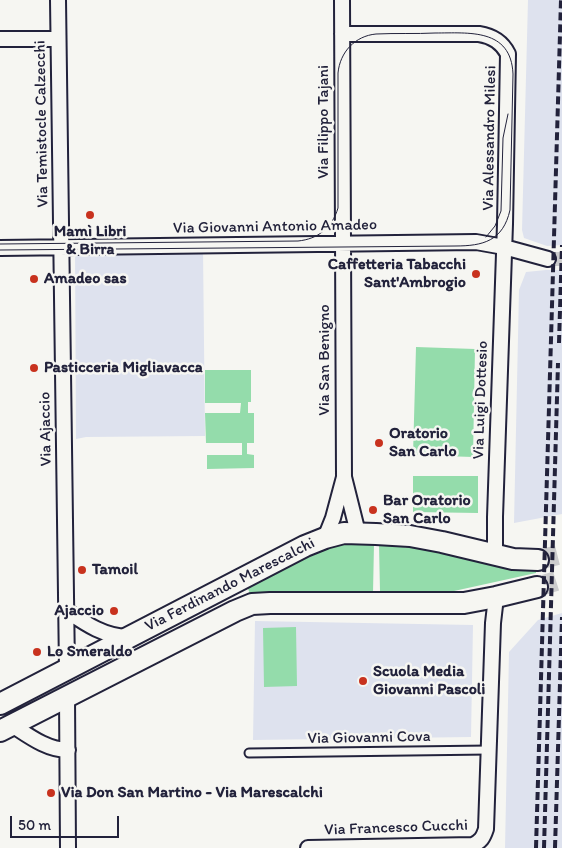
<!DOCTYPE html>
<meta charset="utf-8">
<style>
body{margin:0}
#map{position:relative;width:562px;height:848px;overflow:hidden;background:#f6f6f2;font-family:Itim,sans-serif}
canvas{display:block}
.scale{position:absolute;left:10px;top:816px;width:109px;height:22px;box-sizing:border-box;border:2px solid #22223b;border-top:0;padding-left:6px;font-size:15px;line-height:18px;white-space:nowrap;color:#22223b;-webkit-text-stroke:4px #f6f6f2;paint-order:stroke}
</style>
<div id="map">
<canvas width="562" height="848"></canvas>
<div class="scale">50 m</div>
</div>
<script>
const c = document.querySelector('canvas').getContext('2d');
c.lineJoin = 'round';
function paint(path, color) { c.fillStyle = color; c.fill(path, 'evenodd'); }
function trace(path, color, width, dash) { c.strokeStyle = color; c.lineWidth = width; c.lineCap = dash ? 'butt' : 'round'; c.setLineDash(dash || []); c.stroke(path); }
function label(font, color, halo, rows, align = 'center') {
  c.font = font + ' Itim,sans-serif'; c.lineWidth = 5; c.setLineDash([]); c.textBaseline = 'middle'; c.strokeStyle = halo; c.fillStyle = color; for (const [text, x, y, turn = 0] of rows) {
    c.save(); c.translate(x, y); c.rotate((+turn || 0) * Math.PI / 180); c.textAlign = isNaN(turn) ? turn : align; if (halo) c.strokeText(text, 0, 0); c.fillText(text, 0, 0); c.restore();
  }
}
paint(new Path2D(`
 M 528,0 L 562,0 L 562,245 L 547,246 L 524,238 L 522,230 Z
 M 203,249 L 205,436 L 86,437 L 76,439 L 75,250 Z
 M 546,270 L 562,270 L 562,514 L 514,523 L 519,290 L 526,272 Z
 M 562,613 L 562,848 L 505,848 L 509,652 L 538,620 Z
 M 255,621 L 473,625 L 471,737 L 253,740 Z`), '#dee2ee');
paint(new Path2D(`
 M 416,347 L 475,349 L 473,457 L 413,455 Z
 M 205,370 L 251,370 L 251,402 L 248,402 L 248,413 L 254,413 L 254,443 L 247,443 L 247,454 L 254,455 L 254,468 L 207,469 L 207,455 L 242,455 L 242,443 L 206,443 L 205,413 L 240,413 L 241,403 L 205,403 Z
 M 413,476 L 478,476 L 478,513 L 413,512 Z
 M 345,542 L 374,544 L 373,593 L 267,592 L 251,596 L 246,584 L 306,553 Z
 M 379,545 L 426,549 L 536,565 L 536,573 L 454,591 L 380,591 Z
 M 296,627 L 297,686 L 264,687 L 263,628 Z`), '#94dcab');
trace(new Path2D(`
 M 548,259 L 562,259`), '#cccccd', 14, [14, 7]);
trace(new Path2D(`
 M 538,560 L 562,554
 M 537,587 L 562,579`), '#cccccd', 20, [20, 10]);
const lane = new Path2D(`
 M 249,753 L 489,750`);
const street = new Path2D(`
 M 58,0 L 67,669
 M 342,34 L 479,34 C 492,36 502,42 508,54 L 505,224 L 495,517 L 495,554
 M 0,39 L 58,39
 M 0,248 L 476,242 L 504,247 L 548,259
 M 344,477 L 358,533
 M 325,538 L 333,518 L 344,477 L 342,0
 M 67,611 C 86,624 105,637 129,637
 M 67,697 L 68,848
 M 12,725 C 29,736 47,750 68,750
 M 308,848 L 473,845 C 481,841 483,838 486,829 L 493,623 L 496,597`);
const secondary = new Path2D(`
 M 0,704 L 305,546 L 325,538 L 344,533 L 376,534 L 410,536 L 442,542 L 513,559 L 538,560
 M 0,731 L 235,611 L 252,604 L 270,603 L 464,603 L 496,597 L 537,587`);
trace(lane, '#22223b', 11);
trace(street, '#22223b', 18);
trace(secondary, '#22223b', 24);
trace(lane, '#f6f6f2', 7);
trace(street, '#f6f6f2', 14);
trace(secondary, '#f6f6f2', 20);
trace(new Path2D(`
 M 486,237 L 495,226 L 501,211 L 503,138 L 508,114
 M 0,244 L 298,241 C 318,239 332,228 338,208 L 338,73 C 340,52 355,36 376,34 C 396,33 416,34 435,33 C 469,33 511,28 513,74 L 510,210 C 503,241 483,246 455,246 L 0,250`), '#22223b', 1);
trace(new Path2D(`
 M 559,343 L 562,245
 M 536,848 L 561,0
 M 544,848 L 558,363
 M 555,848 L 562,617`), '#22223b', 4, [8, 4]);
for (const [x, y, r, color] of [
 [90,215,5,"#c8321e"],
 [476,274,5,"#c8321e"],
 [34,279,5,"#c8321e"],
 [34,368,5,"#c8321e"],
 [379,443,5,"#c8321e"],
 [373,510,5,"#c8321e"],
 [82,570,5,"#c8321e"],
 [114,611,5,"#c8321e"],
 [37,652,5,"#c8321e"],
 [363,681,5,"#c8321e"],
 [51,793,5,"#c8321e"]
]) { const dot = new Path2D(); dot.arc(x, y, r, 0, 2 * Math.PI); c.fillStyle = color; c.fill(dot); trace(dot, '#f6f6f2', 2); }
label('16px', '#22223b', '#f6f6f2', [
 ["Via Filippo Tajani",324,122,-90],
 ["Via Temistocle Calzecchi",42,124,-91],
 ["Via Alessandro Milesi",490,138,-89],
 ["Via Giovanni Antonio Amadeo",275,227,-1],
 ["Via San Benigno",325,360,-90],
 ["Via Luigi Dottesio",481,400,-88],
 ["Via Ajaccio",46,429,-91],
 ["Via Ferdinando Marescalchi",230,585,-27],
 ["Via Giovanni Cova",369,738,-1],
 ["Via Francesco Cucchi",396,828,-2]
]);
label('bold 16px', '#22223b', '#f6f6f2', [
 ["Mamì Libri",90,232,"center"],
 ["& Birra",90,250,"center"],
 ["Caffetteria Tabacchi",466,265,"right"],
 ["Sant'Ambrogio",466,283,"right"],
 ["Amadeo sas",44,279],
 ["Pasticceria Migliavacca",44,368],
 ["Oratorio",389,434],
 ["San Carlo",389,452],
 ["Bar Oratorio",383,501],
 ["San Carlo",383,519],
 ["Tamoil",92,570],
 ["Ajaccio",104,611,"right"],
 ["Lo Smeraldo",47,652],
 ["Scuola Media",373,672],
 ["Giovanni Pascoli",373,690],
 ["Via Don San Martino - Via Marescalchi",61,793]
], 'left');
</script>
